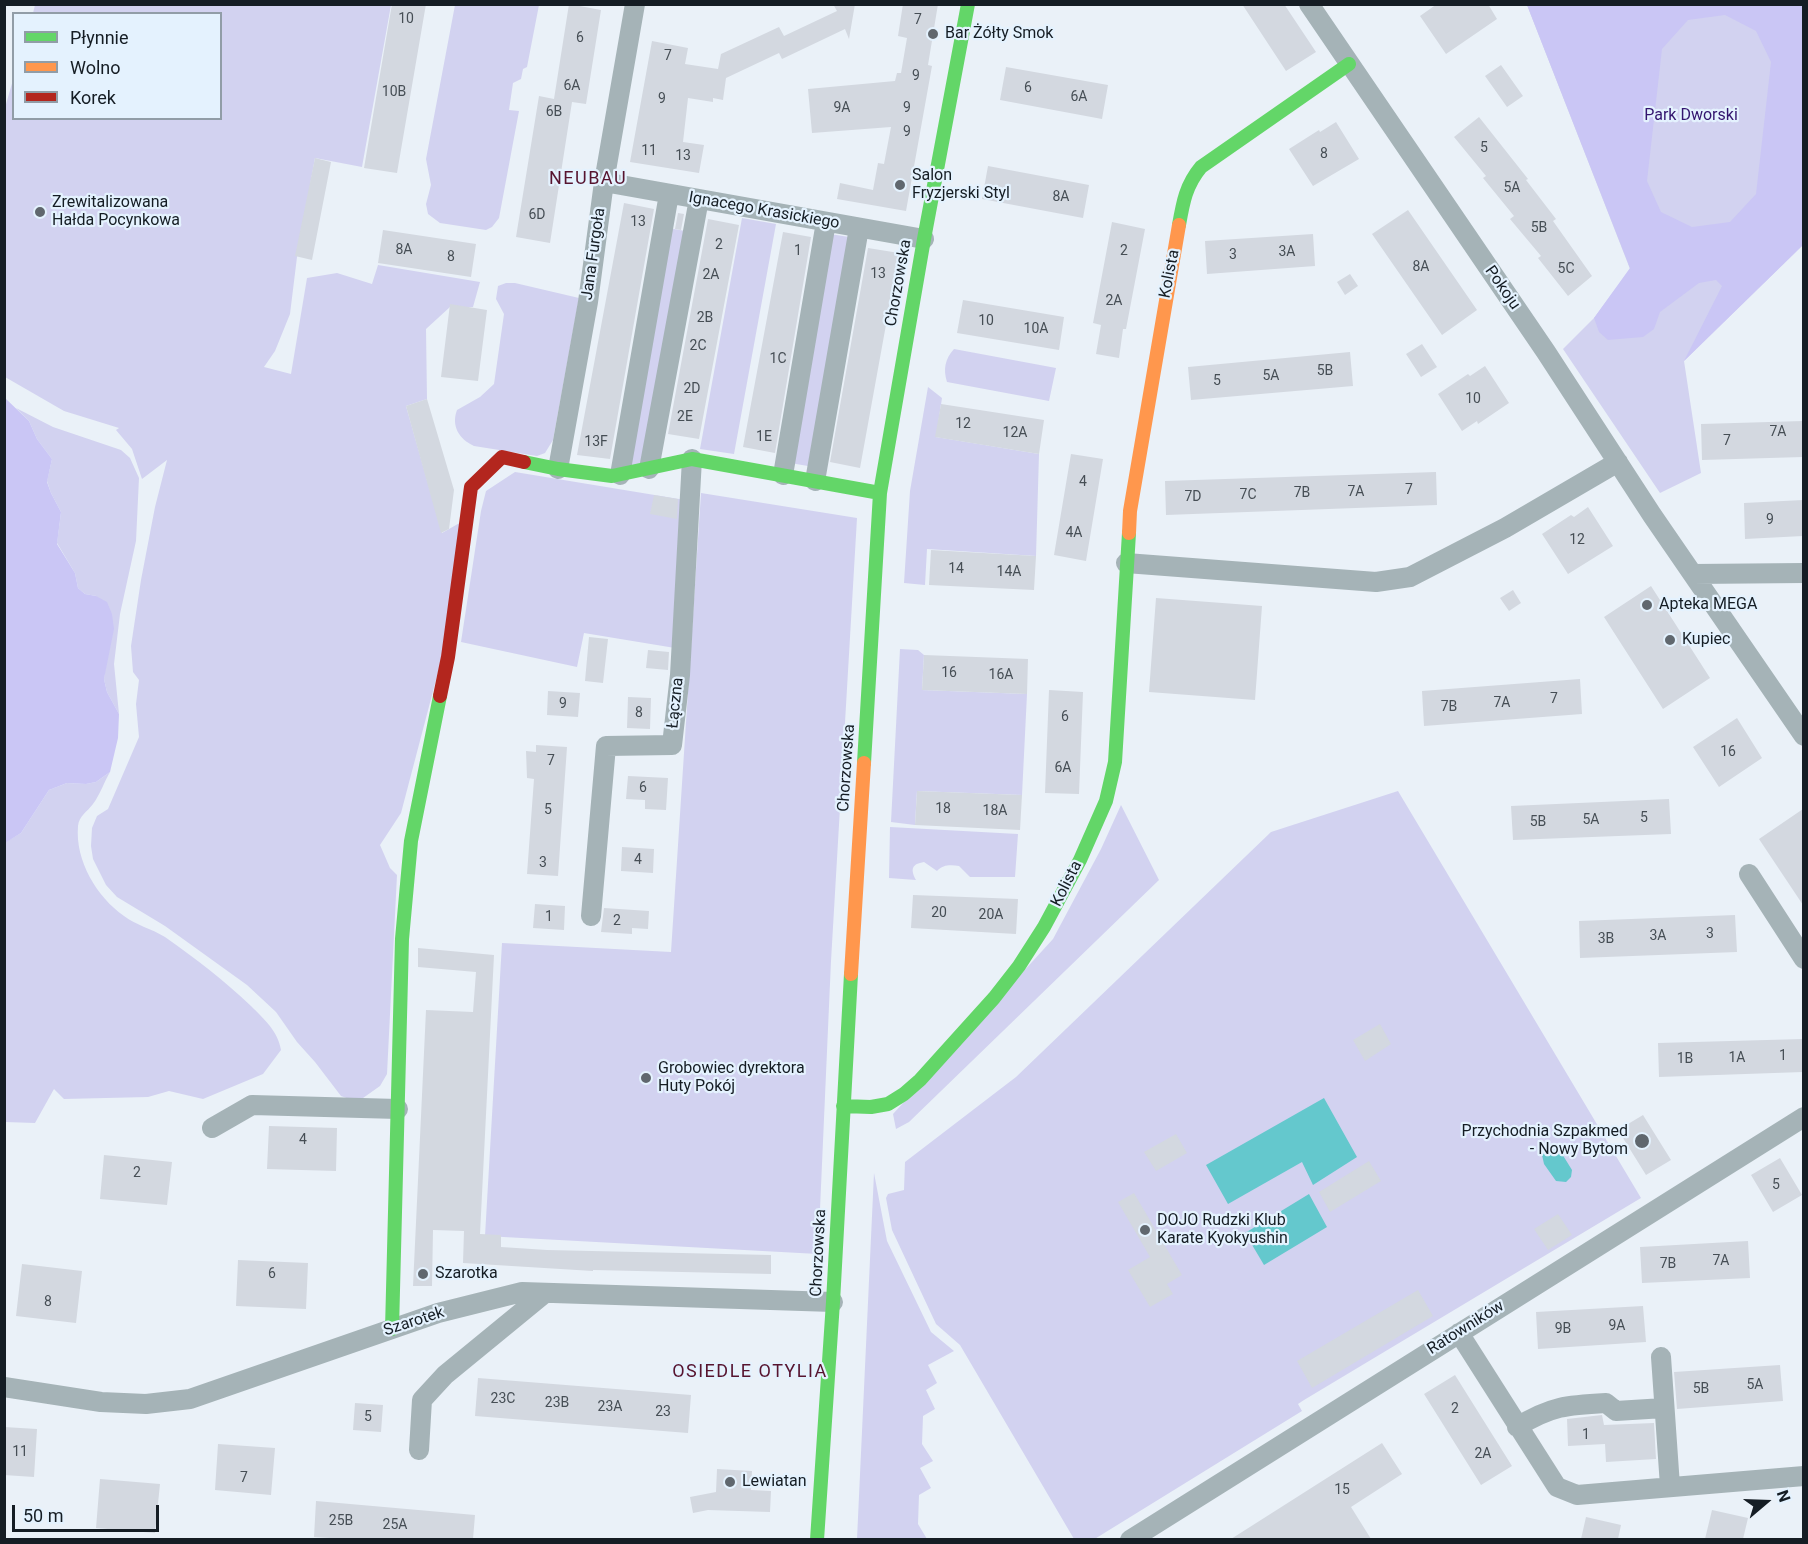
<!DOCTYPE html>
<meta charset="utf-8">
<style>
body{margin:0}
#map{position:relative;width:1808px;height:1544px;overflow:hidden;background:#eaf1f8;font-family:Roboto,sans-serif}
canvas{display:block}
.frame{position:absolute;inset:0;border:6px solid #151d24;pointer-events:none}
.legend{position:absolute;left:12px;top:12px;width:210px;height:108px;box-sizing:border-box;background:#e4f2fe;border:2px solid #919da7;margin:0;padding:8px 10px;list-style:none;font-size:18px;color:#151d24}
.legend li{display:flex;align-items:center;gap:12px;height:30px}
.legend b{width:30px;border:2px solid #919da7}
.north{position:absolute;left:1736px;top:1472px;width:60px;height:60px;-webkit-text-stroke:4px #e4f2fe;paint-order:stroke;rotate:71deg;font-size:16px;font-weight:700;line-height:24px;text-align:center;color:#151d24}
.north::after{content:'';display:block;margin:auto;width:21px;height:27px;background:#151d24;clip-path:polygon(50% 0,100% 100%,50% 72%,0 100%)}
.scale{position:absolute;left:12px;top:1505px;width:147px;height:27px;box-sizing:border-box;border:3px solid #151d24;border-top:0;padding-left:8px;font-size:18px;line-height:21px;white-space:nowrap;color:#151d24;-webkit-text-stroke:4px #e4f2fe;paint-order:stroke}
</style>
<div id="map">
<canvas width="1808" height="1544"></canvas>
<div class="frame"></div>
<ul class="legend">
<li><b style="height:8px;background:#63d668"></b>Płynnie</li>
<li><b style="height:8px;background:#ff974d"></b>Wolno</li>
<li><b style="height:8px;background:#b3261e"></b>Korek</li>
</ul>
<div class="north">N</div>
<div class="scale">50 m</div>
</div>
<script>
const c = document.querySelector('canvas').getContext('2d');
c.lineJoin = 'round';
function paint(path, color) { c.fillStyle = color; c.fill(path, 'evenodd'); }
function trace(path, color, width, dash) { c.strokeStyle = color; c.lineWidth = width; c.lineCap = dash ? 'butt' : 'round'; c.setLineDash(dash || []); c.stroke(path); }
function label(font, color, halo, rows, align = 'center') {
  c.font = font + ' Roboto,sans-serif'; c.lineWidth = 4.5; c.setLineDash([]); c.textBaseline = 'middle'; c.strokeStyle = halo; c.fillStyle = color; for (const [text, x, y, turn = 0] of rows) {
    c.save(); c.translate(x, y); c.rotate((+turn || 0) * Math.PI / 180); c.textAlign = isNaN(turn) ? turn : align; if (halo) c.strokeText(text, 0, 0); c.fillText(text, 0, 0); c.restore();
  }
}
paint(new Path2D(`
 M 35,5 L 391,5 L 362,167 L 315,158 L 297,257 L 290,314 L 275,351 L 264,367 L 291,374 L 307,278 L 337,273 L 372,284 L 378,265 L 480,282 L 473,307 L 450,307 L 426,329 L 427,399 L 406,406 L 442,533 L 463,521 L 442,657 L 401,813 L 380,845 L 390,868 L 397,875 L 387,1074 L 380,1086 L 363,1098 L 352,1100 L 341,1096 L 315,1062 L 297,1042 L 276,1012 L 247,985 L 165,926 L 117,897 L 106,885 L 93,859 L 91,846 L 92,828 L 97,816 L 108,809 L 139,737 L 136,704 L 139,680 L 133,672 L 131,646 L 141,580 L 155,507 L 167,460 L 142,479 L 132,449 L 116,430 L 119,428 L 64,411 L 5,377 L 4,111 L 13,80 L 14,118 L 220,118 L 220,14 L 33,13 Z
 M 455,5 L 539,5 L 527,67 L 523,69 L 521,79 L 513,83 L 509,110 L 519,111 L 499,218 L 492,227 L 486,230 L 440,223 L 428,214 L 426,204 L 431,185 L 426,159 Z
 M 1527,5 L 1803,5 L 1803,245 L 1684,361 L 1701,473 L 1660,493 L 1563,349 L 1594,318 L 1630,269 Z
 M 742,218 L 776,224 L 734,454 L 700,449 Z
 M 663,227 L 685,231 L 649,469 L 620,475 Z
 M 830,234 L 849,237 L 808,466 L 790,463 Z
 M 506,283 L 515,283 L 579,298 L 553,440 L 545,453 L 537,456 L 474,446 C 459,439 451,426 457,410 L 480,397 L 494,384 L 504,314 L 496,299 L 498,286 Z
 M 954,349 L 1056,368 L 1049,401 L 947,382 C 943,369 945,359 954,349 Z
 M 928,387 L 942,398 L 936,437 L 1039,454 L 1036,556 L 927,549 L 925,585 L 904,583 L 910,491 Z
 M 16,408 L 53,427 L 121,450 L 130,458 L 139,478 L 136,541 L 120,614 L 114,664 L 119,714 L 107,692 L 104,679 L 106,663 L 96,596 L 85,594 L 78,588 L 75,573 L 57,543 L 61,512 L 51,493 L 47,481 L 52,459 L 37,439 L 29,421 Z
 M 515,472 L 685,500 L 675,648 L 584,633 L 577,667 L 461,642 L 481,511 L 486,491 Z
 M 701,493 L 857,518 L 831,961 L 818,1254 L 485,1236 L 502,943 L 671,952 Z
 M 900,649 L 918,650 L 924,655 L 922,690 L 1027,694 L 1022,795 L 917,791 L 915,825 L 891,822 Z
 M 110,772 C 104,782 100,795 93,804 C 87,812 79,816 78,826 C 75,861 97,897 124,916 C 136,925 152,929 165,937 C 195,958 225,981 251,1006 C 264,1019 278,1031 281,1050 L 263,1074 L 203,1099 L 169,1091 L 148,1097 L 64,1099 L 54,1089 L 35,1123 L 5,1122 L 4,843 L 21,833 L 49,790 L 67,783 L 86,784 L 96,782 Z
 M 1398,791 L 1641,1198 L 1304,1400 L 1298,1404 L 1302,1411 L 1093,1540 L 1074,1539 L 960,1345 L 936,1324 L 892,1230 L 886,1198 L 888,1194 L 904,1190 L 905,1162 L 1016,1077 L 1271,832 Z
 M 1121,805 L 1159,880 L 909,1122 L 896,1129 L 893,1114 L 1053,939 L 1101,849 Z
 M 890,827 L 1018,834 L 1015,877 L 970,877 L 959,866 C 952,865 943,864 937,871 L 924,862 C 912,864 910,869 916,880 L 889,878 Z
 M 874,1173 L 887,1241 L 931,1332 L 954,1351 L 928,1365 L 937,1383 L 926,1390 L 935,1409 L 923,1416 L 922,1444 L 933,1461 L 920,1468 L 931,1488 L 919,1495 L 918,1524 L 927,1539 L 857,1539 Z`), '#d2d2f0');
paint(new Path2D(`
 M 1527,5 L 1803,5 L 1803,245 L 1684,361 L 1722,286 L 1716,280 L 1699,283 L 1660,312 L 1654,329 L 1643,337 L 1608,340 L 1599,332 L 1594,318 L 1630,268 ZM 1725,15 L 1756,31 L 1771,62 L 1756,194 L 1730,222 L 1692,227 L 1661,212 L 1647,181 L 1662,49 L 1688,20 Z
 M 5,398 L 29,421 L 37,439 L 52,459 L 47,482 L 51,493 L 61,512 L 57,544 L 75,573 L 78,588 L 85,594 L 96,596 L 107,602 L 112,614 L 114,629 L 104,679 L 107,692 L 119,714 L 118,738 L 110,772 L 96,782 L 86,784 L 67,783 L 49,790 L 21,833 L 5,843 Z`), '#cac6f5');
paint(new Path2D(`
 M 1324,1098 L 1357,1157 L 1313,1185 L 1302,1162 L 1228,1204 L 1206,1165 Z
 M 1549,1148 L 1559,1149 L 1572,1170 L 1571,1177 L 1566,1182 L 1556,1181 L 1544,1164 L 1542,1155 Z
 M 1309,1194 L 1327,1227 L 1264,1265 L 1245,1233 Z`), '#64c8cd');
paint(new Path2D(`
 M 392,4 L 426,4 L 397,173 L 364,168 Z
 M 569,4 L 601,10 L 586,104 L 572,102 L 550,243 L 516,237 L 539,96 L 554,99 Z
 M 833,4 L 855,4 L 849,39 L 845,29 L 782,59 L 779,53 L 726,78 L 723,100 L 713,98 L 713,102 L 688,98 L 683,142 L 704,145 L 699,173 L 630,162 L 652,41 L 688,48 L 685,64 L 718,69 L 721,54 L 779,27 L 784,36 L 837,11 Z
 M 903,4 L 938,4 L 928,65 L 932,66 L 906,211 L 837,199 L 840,183 L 873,190 L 878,163 L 884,164 L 891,127 L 812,133 L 808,89 L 895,81 L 897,73 L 901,73 L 907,38 L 898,36 Z
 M 1242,4 L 1284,4 L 1316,52 L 1286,71 Z
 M 1437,4 L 1488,4 L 1497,19 L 1446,54 L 1420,16 Z
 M 1501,65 L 1523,96 L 1507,107 L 1485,76 Z
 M 1006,67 L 1108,85 L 1102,119 L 1000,100 Z
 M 1479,117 L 1528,179 L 1526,180 L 1556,219 L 1553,221 L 1592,276 L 1568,296 L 1538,258 L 1541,256 L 1510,219 L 1514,216 L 1483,178 L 1486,176 L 1454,137 Z
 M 1336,122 L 1359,159 L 1313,186 L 1289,149 L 1319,130 L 1320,132 Z
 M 315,158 L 331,162 L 312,260 L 295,256 Z
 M 988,166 L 1089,185 L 1083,218 L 982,199 Z
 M 624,203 L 654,209 L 610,459 L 577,455 Z
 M 1408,210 L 1477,310 L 1442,335 L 1372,234 Z
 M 678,213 L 684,214 L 681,230 L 675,229 Z
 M 708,219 L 739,225 L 699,439 L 668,434 Z
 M 1112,222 L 1145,229 L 1126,329 L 1123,329 L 1119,358 L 1096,354 L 1101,325 L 1093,323 Z
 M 383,230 L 476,244 L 471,277 L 378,263 Z
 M 783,232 L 811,237 L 775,453 L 743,447 Z
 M 1313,234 L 1315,266 L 1207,274 L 1205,241 Z
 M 868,248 L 899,253 L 860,468 L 830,462 Z
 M 1350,274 L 1358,286 L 1345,295 L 1337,282 Z
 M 963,300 L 1064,317 L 1059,350 L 957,333 Z
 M 450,304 L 487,310 L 478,381 L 441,377 Z
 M 1422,344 L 1437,367 L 1421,377 L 1406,354 Z
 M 1350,352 L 1353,386 L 1191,400 L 1188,367 Z
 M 1485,366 L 1509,403 L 1478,424 L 1477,421 L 1462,431 L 1438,394 L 1468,374 L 1470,376 Z
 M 427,399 L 454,490 L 449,529 L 441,533 L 406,406 Z
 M 941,404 L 1044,420 L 1039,454 L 935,437 Z
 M 1803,421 L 1803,457 L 1702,460 L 1701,424 Z
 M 1071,454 L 1103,459 L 1086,561 L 1054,555 Z
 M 1436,472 L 1437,505 L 1166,515 L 1165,481 Z
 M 654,495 L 678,499 L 677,519 L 650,514 Z
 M 1803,500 L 1803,536 L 1745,539 L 1744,503 Z
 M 1588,507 L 1613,546 L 1568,574 L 1542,534 L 1571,515 L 1574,517 Z
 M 931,550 L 1036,556 L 1034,590 L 929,585 Z
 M 1651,586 L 1710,678 L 1663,709 L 1604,617 Z
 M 1513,590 L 1521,603 L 1509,611 L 1500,598 Z
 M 1156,598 L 1262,606 L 1255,700 L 1149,692 Z
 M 589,637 L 608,639 L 603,683 L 585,681 Z
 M 648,650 L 669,652 L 668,670 L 646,668 Z
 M 924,655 L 1028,659 L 1027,694 L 922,690 Z
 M 1580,679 L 1582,714 L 1424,726 L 1422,691 Z
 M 1049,690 L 1083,692 L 1079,794 L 1045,793 Z
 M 548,691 L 580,693 L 578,717 L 547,715 Z
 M 628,697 L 651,698 L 650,729 L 627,728 Z
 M 1737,718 L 1762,758 L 1719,787 L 1693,747 Z
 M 536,745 L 567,747 L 558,876 L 527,874 L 534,779 L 527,778 L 526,751 L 536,752 Z
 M 628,776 L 668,778 L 666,810 L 645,809 L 645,800 L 626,799 Z
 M 917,791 L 1022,795 L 1020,830 L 915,825 Z
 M 1669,799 L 1671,834 L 1513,840 L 1511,806 Z
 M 1803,809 L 1803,905 L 1759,839 Z
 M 622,847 L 654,849 L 653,873 L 621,871 Z
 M 913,895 L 1018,899 L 1016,934 L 911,928 Z
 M 535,904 L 565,906 L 564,930 L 533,928 Z
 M 604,908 L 649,911 L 648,929 L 632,928 L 632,934 L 601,932 Z
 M 1735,915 L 1737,952 L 1580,958 L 1579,921 Z
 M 418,948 L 494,955 L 480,1234 L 501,1235 L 501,1247 L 547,1250 L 771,1255 L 771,1274 L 593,1270 L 593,1271 L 463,1263 L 464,1231 L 433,1230 L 432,1286 L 413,1286 L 426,1010 L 473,1012 L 476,972 L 418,967 Z
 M 1380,1024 L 1391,1044 L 1365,1061 L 1353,1040 Z
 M 1803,1039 L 1803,1072 L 1659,1077 L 1658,1043 Z
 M 1643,1115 L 1671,1160 L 1646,1175 L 1618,1130 Z
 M 269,1126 L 337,1128 L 336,1171 L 267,1169 Z
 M 1176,1134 L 1187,1153 L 1156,1171 L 1144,1152 Z
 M 104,1155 L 172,1162 L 167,1205 L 100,1199 Z
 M 1780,1158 L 1802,1195 L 1773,1212 L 1751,1175 Z
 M 1369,1161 L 1381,1181 L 1330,1212 L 1319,1192 Z
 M 1134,1193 L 1182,1275 L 1167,1284 L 1173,1294 L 1150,1307 L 1128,1270 L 1150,1257 L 1118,1202 Z
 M 1558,1214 L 1572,1235 L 1548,1250 L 1534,1229 Z
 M 1748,1241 L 1750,1278 L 1642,1283 L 1640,1247 Z
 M 238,1260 L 308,1263 L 306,1309 L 236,1306 Z
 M 22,1264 L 82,1271 L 76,1323 L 16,1316 Z
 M 1418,1290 L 1433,1316 L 1312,1388 L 1297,1361 Z
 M 1643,1306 L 1646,1342 L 1538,1349 L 1536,1312 Z
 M 1780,1365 L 1783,1401 L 1677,1409 L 1674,1372 Z
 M 1455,1375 L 1512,1466 L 1481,1485 L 1424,1394 Z
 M 478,1378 L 691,1395 L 688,1433 L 475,1416 Z
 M 355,1403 L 383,1405 L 381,1432 L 353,1430 Z
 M 1602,1415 L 1604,1425 L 1654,1423 L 1656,1459 L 1606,1462 L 1605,1444 L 1568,1446 L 1567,1419 Z
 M 4,1427 L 37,1429 L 34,1477 L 4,1475 Z
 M 1382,1443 L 1402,1474 L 1351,1507 L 1371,1539 L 1231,1539 Z
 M 218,1444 L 275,1448 L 271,1495 L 215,1490 Z
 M 717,1469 L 752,1471 L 751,1490 L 771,1491 L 770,1512 L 708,1510 L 693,1513 L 690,1497 L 716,1492 Z
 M 100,1479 L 160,1484 L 155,1533 L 96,1528 Z
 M 316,1501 L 475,1515 L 473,1539 L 345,1539 L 314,1537 Z
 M 1712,1510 L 1748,1518 L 1743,1539 L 1705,1539 Z
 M 1586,1517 L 1621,1525 L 1618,1539 L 1581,1539 Z`), '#d3d8e0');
trace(new Path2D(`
 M 1309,4 L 1546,352 L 1652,515 L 1804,736
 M 604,182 L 924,239
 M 558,469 L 588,302 L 604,182 L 635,4
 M 649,469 L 699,199
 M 620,475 L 669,194
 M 783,475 L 826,222
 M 815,481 L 859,228
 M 1126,563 L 1376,582 L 1410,577 L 1505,528 L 1618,462
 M 1693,574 L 1804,573
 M 1749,874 L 1804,959
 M 591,916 L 606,746 L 672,745 L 680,675 L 692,459
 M 212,1128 L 252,1105 L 398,1109
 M 1459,1333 L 1557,1487 L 1577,1495 L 1804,1476
 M 1661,1357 L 1670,1486
 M 4,1387 L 101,1402 L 146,1404 L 190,1399 L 438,1313 L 522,1292 L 833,1302
 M 1517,1427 C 1551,1406 1567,1405 1606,1403 L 1616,1411 L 1664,1408
 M 419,1450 L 422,1400 L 445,1375 L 545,1293
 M 1130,1540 L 1804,1117`), '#a5b3b7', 20);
trace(new Path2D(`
 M 1179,225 C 1183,202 1186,185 1201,167 L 1349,64
 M 524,462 L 558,469 L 612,476 L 692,459 L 880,493
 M 864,763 L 880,493 L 924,239 L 968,4
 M 843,1106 L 871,1107 L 888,1104 L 904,1094 L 920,1080 L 994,998 L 1019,966 L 1044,927 L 1080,860 L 1106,801 L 1115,762 L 1129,533
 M 392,1329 L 402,939 L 411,841 L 440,696
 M 817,1540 L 833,1302 L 851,974`), '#63d668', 14);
trace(new Path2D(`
 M 1129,533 L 1130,511 L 1179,225
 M 851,974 L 864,763`), '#ff974d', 14);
trace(new Path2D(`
 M 440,696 L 448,657 L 471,487 L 502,457 L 524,462`), '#b3261e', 14);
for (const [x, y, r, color] of [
 [933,34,6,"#60676e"],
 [900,185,6,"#60676e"],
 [40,212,6,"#60676e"],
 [1647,605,6,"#60676e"],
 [1670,640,6,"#60676e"],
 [646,1078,6,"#60676e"],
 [1642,1141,8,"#60676e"],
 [1145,1230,6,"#60676e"],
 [423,1274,6,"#60676e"],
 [730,1482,6,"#60676e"]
]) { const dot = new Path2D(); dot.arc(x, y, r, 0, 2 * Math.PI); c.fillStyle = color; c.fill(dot); trace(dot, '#e4f2fe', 2); }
label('14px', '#464e55', null, [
 ["10",406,19],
 ["7",918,20],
 ["6",580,38],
 ["7",668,56],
 ["9",916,76],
 ["6A",572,86],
 ["6",1028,88],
 ["10B",394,92],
 ["6A",1079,97],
 ["9",662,99],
 ["9A",842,108],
 ["9",907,108],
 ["6B",554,112],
 ["9",907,132],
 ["5",1484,148],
 ["11",649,151],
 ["8",1324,154],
 ["13",683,156],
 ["5A",1512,188],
 ["8A",1061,197],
 ["6D",537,215],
 ["13",638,222],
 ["5B",1539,228],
 ["2",719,245],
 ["8A",404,250],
 ["1",798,251],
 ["2",1124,251],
 ["3A",1287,252],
 ["3",1233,255],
 ["8",451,257],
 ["8A",1421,267],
 ["5C",1566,269],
 ["13",878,274],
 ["2A",711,275],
 ["2A",1114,301],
 ["2B",705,318],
 ["10",986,321],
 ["10A",1036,329],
 ["2C",698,346],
 ["1C",778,359],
 ["5B",1325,371],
 ["5A",1271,376],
 ["5",1217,381],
 ["2D",692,389],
 ["10",1473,399],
 ["2E",685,417],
 ["12",963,424],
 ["7A",1778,432],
 ["12A",1015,433],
 ["1E",764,437],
 ["7",1727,441],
 ["13F",596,442],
 ["4",1083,482],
 ["7",1409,490],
 ["7A",1356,492],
 ["7B",1302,493],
 ["7C",1248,495],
 ["7D",1193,497],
 ["9",1770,520],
 ["4A",1074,533],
 ["12",1577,540],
 ["14",956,569],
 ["14A",1009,572],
 ["16",949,673],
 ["16A",1001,675],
 ["7",1554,699],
 ["7A",1502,703],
 ["9",563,704],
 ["7B",1449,707],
 ["8",639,713],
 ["6",1065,717],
 ["16",1728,752],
 ["7",551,761],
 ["6A",1063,768],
 ["6",643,788],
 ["18",943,809],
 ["5",548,810],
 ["18A",995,811],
 ["5",1644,818],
 ["5A",1591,820],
 ["5B",1538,822],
 ["4",638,860],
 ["3",543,863],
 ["20",939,913],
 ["20A",991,915],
 ["1",549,917],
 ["2",617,921],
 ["3",1710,934],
 ["3A",1658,936],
 ["3B",1606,939],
 ["1",1783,1056],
 ["1A",1737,1058],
 ["1B",1685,1059],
 ["4",303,1140],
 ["2",137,1173],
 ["5",1776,1185],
 ["7A",1721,1261],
 ["7B",1668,1264],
 ["6",272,1274],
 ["8",48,1302],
 ["9A",1617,1326],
 ["9B",1563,1329],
 ["5A",1755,1385],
 ["5B",1701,1389],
 ["23C",503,1399],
 ["23B",557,1403],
 ["23A",610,1407],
 ["2",1455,1409],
 ["23",663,1412],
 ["5",368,1417],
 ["1",1586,1435],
 ["11",20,1452],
 ["2A",1483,1454],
 ["7",244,1478],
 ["15",1342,1490],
 ["25B",341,1521],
 ["25A",395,1525]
]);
label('16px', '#151d24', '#e4f2fe', [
 ["Bar Żółty Smok",945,34],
 ["Salon",912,176],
 ["Fryzjerski Styl",912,194],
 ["Zrewitalizowana",52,203],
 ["Hałda Pocynkowa",52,221],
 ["Apteka MEGA",1659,605],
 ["Kupiec",1682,640],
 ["Grobowiec dyrektora",658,1069],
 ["Huty Pokój",658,1087],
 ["Przychodnia Szpakmed",1628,1132,"right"],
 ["- Nowy Bytom",1628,1150,"right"],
 ["DOJO Rudzki Klub",1157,1221],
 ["Karate Kyokyushin",1157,1239],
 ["Szarotka",435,1274],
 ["Lewiatan",742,1482]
], 'left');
label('16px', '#33156f', '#e4f2fe', [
 ["Park Dworski",1691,116]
]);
label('16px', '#151d24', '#e4f2fe', [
 ["Ignacego Krasickiego",764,211,10],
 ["Jana Furgoła",594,254,-82],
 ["Kolista",1170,274,-79],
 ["Chorzowska",899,283,-80],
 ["Pokoju",1502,288,55],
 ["Łączna",676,703,-84],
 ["Chorzowska",847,768,-86],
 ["Kolista",1067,884,-63],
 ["Chorzowska",819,1253,-87],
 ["Szarotek",414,1322,-18],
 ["Ratowników",1466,1328,-32]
]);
c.letterSpacing = '1.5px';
label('18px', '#57142f', '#e4f2fe', [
 ["NEUBAU",588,179],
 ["OSIEDLE OTYLIA",750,1372]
]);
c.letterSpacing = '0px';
</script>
